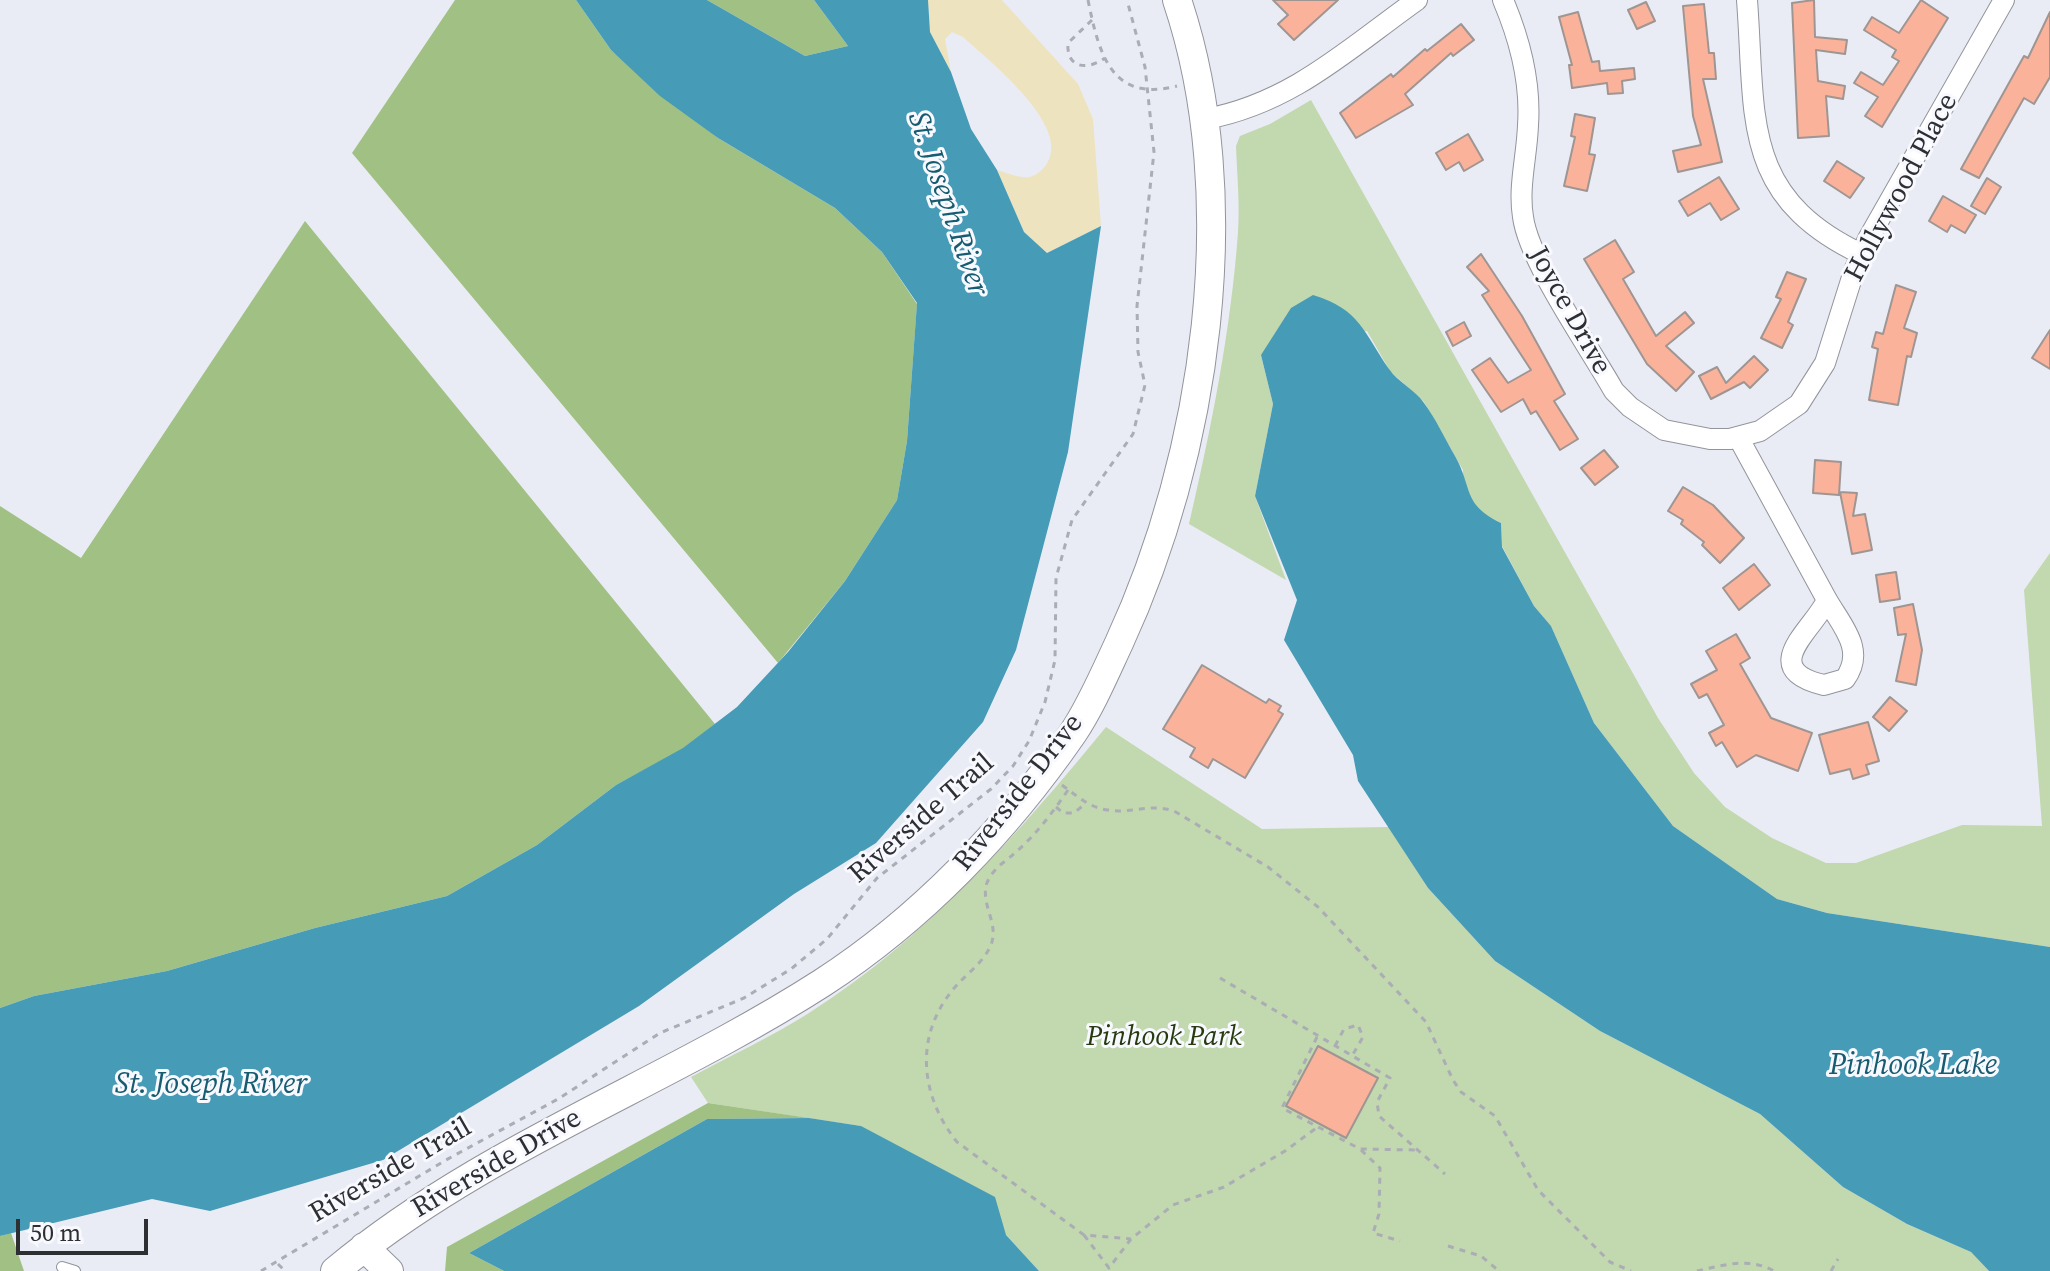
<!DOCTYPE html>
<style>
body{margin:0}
#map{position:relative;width:2050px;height:1271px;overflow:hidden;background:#e9ecf5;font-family:"Source Serif 4",serif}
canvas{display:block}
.scale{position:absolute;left:16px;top:1219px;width:132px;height:36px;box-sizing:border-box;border:4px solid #2e2f33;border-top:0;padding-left:10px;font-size:24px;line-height:28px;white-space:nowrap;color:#2e2f33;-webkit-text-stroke:6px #f8f9ff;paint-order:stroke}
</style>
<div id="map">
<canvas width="2050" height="1271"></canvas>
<div class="scale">50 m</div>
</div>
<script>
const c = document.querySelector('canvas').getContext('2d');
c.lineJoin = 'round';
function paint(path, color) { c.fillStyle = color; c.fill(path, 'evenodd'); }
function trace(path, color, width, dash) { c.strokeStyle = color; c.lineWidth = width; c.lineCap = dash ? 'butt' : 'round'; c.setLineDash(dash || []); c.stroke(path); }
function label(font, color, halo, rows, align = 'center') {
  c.font = font + ' "Source Serif 4",serif'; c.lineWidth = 6; c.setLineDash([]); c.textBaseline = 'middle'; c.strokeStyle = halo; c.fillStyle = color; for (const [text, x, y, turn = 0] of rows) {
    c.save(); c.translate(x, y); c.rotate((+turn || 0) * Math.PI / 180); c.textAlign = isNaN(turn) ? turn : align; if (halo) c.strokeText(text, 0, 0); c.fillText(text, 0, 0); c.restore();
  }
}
paint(new Path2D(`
 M 1311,100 L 1658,718 L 1694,773 L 1725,807 L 1772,838 L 1826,863 L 1856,863 L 1962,825 L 2042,826 L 2024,590 L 2050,553 L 2050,947 L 1827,913 L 1777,899 L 1673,826 L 1594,723 L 1551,626 L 1534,606 L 1502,546 L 1501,523 L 1480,513 L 1463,484 L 1463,470 L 1424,402 L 1390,371 L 1367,331 L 1261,355 L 1273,404 L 1255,496 L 1286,580 L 1189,524 C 1211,429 1231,330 1238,232 C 1240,204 1237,174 1236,146 L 1240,136 L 1270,124 Z
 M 1106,727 L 1262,829 L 1389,827 L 1428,888 L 1495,961 L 1600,1031 L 1760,1114 L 1843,1187 L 1907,1224 L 1971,1252 L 1989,1271 L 1039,1271 L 1006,1235 L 861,1126 L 708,1103 L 691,1077 C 730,1056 771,1037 809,1013 C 927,938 1018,834 1106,727 Z`), '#c2d8af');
paint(new Path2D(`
 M 455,0 L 576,0 L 611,50 L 718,138 L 835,208 L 882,252 L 917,304 L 907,441 L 897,500 L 845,581 L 778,663 L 352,153 Z
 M 707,0 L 814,0 L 848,46 L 805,56 Z
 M 305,221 L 715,724 L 683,749 L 616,785 L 537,845 L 447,896 L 315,928 L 167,971 L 34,996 L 0,1008 L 0,506 L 81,558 Z
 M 708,1103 L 809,1118 L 707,1119 L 469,1253 L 504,1271 L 445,1271 L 447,1247 Z
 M 11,1233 L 24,1271 L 0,1271 L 0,1236 Z`), '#a0c183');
paint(new Path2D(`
 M 928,0 L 1002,0 L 1078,84 L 1093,119 L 1101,226 L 1047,253 L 1024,232 L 997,170 C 1017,176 1031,185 1046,165 C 1074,127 987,59 963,37 L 952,32 L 945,39 L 951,72 L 930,32 Z`), '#ede3be');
paint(new Path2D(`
 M 576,0 L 707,0 L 805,56 L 848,46 L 814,0 L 928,0 L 930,32 L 951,72 L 971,129 L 997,170 L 1024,232 L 1047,253 L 1101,226 L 1068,452 L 1016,650 L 983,722 L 876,843 L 794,894 L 639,1006 L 383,1160 L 210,1211 L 152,1199 L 0,1236 L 0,1008 L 34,996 L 167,971 L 315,928 L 447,896 L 537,845 L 616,785 L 683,748 L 737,707 L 788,652 L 845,581 L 897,500 L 907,441 L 917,303 L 882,252 L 835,208 L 718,138 L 660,96 L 611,50 Z
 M 1313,295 C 1360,309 1364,333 1389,369 C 1398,382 1415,390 1424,403 C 1436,419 1445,439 1455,456 C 1473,488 1462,504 1501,523 L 1502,547 L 1534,606 L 1551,626 L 1594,723 L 1673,826 L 1777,899 L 1827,913 L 2050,947 L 2050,1271 L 1989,1271 L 1971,1252 L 1907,1224 L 1843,1187 L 1760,1114 L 1600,1031 L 1495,961 L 1428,888 L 1358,781 L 1353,755 L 1284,640 L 1297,600 L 1255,496 L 1273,404 L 1261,355 L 1291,308 Z
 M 809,1118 L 861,1126 L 995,1197 L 1006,1235 L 1039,1271 L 504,1271 L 469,1253 L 707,1119 Z`), '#469bb7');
const building = new Path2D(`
 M 1273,0 L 1338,0 L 1294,40 L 1278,24 L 1288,15 Z
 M 1814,0 L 1815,37 L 1847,40 L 1845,54 L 1816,50 L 1818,81 L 1845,86 L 1843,99 L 1826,96 L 1829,136 L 1798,138 L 1792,3 Z
 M 1921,0 L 1948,18 L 1882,127 L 1865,116 L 1878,97 L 1854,83 L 1861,72 L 1883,85 L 1899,61 L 1892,57 L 1896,50 L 1864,30 L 1872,17 L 1899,33 Z
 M 1646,2 L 1655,21 L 1637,29 L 1628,10 Z
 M 1704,4 L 1709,53 L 1714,53 L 1716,79 L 1703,79 L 1722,162 L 1678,172 L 1673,151 L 1701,145 L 1693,116 L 1683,6 Z
 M 1578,12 L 1592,62 L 1599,61 L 1600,71 L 1634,68 L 1635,79 L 1622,81 L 1623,93 L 1608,94 L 1607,83 L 1572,88 L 1569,65 L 1572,65 L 1559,17 Z
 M 2050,12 L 2050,77 L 2034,104 L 2024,98 L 1979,178 L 1961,169 L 2024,56 L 2028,58 Z
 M 1461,24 L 1474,40 L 1453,56 L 1451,53 L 1405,94 L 1413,105 L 1356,138 L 1340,113 L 1391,74 L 1393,77 L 1425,49 L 1427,51 Z
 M 1575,114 L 1595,118 L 1589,154 L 1595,155 L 1587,191 L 1564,186 L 1575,137 L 1571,136 Z
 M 1468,134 L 1483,160 L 1464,171 L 1459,162 L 1446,170 L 1436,153 Z
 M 1837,161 L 1864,178 L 1850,198 L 1824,181 Z
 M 1719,177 L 1739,209 L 1721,220 L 1710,203 L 1688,216 L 1679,201 Z
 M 1987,178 L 2001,187 L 1985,214 L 1971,206 Z
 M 1943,196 L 1976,215 L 1965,233 L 1951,225 L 1947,232 L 1929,221 Z
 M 1615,240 L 1634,272 L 1623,279 L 1656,336 L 1685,312 L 1694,323 L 1666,346 L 1694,372 L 1676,391 L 1647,364 L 1584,259 Z
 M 1481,254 L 1522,316 L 1565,394 L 1554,401 L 1578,439 L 1560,450 L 1536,411 L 1531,414 L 1523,399 L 1501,412 L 1472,370 L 1490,358 L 1508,383 L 1531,370 L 1482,295 L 1489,291 L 1467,267 Z
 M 1787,272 L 1806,279 L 1788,322 L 1793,325 L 1782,348 L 1761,338 L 1781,299 L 1776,297 Z
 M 1896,285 L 1916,292 L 1904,328 L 1917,333 L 1911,357 L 1907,356 L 1898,405 L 1869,400 L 1878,349 L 1872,347 L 1876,332 L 1883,334 Z
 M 1464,322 L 1471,336 L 1453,346 L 1446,332 Z
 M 2050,330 L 2050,369 L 2032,358 Z
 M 1754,356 L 1768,370 L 1750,388 L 1744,382 L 1711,399 L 1699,376 L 1717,367 L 1726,383 Z
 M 1604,450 L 1618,467 L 1595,485 L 1581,468 Z
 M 1815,460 L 1841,462 L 1839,495 L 1813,493 Z
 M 1683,487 L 1713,505 L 1744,538 L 1720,563 L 1702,545 L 1704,542 L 1681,524 L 1683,520 L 1668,511 Z
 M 1840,492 L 1857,493 L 1853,516 L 1865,514 L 1872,550 L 1852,554 Z
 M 1754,564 L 1770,585 L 1739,610 L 1723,588 Z
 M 1896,572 L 1900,599 L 1880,602 L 1876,575 Z
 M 1913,604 L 1922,650 L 1916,685 L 1896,681 L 1906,634 L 1898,635 L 1894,608 Z
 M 1736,634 L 1750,658 L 1740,664 L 1771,718 L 1812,733 L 1798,771 L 1756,755 L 1737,767 L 1722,742 L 1716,746 L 1709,733 L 1724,725 L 1707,694 L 1699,698 L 1691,684 L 1717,670 L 1706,651 Z
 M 1202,665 L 1266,703 L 1269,699 L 1281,706 L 1278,711 L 1283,714 L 1245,778 L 1213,759 L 1208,768 L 1190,757 L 1195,748 L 1163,729 Z
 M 1890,697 L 1907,711 L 1889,731 L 1873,717 Z
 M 1868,722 L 1879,761 L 1866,765 L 1869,774 L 1853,779 L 1850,769 L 1830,774 L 1819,735 Z
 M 1318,1046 L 1378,1078 L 1346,1138 L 1286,1106 Z`);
paint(building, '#fbb29b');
trace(building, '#9f9592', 2);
const lane = new Path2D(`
 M 62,1267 L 75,1271`);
const street = new Path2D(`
 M 1503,0 C 1520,40 1531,82 1528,125 C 1527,156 1518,187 1523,217 C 1529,262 1590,348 1614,391 L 1630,407 L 1664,430 L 1710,439 L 1730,439 L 1760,431 L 1799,404 L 1825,363 L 1854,271 L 1868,239 L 2004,0
 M 1747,0 C 1756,117 1740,196 1861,254
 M 1206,119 C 1292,103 1348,49 1417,0
 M 1738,437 L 1827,600
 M 1827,600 C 1842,626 1866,650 1845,679 L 1824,685 C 1755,669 1815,628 1827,600 Z`);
const secondary = new Path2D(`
 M 364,1247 L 389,1271
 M 335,1271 C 481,1149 663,1085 822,983 C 921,919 1006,830 1073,733 C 1091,706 1105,673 1119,643 C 1206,455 1244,199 1177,0`);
trace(lane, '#92949d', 12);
trace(street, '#92949d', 22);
trace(secondary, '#92949d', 30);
trace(new Path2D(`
 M 1088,0 C 1099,54 1111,103 1177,86
 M 1092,20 L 1068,43 C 1066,68 1087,71 1105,58
 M 1062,785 C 1077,796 1090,808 1108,810 C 1131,814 1151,803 1174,811 L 1268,867 L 1318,907 L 1426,1022 L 1453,1080 L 1461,1092 L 1495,1116 L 1538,1190 L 1610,1262 L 1631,1271
 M 1068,790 C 1047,820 1033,839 1004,862 C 997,867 988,877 986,886 C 982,907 999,924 991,945 C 982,965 964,975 951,992 C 914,1039 921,1097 957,1142 L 1084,1235 L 1131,1239
 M 1056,807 L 1063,813 L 1074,813 L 1086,803
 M 1220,978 L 1390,1078 L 1377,1102 L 1379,1116 L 1445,1174
 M 1317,1037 L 1282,1108 L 1360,1149 L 1416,1150
 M 1335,1046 L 1344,1029 L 1358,1025 L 1363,1037 L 1352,1056
 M 1361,1150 L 1380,1168 L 1379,1214 L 1373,1233 L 1400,1241
 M 1084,1235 L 1109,1268 L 1131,1239 L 1173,1205 L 1224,1187 L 1285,1151 L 1319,1126
 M 1448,1246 L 1481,1256 L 1499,1271
 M 278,1264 L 285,1271
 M 261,1271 L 446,1160 L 558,1099 L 660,1033 L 744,998 L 791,969 L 827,939 L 877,878 L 991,789 L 1013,766 L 1029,741 L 1045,702 L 1055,660 L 1056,578 L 1072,520 L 1133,434 L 1145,385 L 1138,352 L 1137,306 L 1154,152 L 1145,67 L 1127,0
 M 1697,1271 C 1724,1265 1749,1257 1774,1271
 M 1831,1271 L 1838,1259`), '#abadb5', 3, [6, 6]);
trace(lane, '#fff', 10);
trace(street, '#fff', 20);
trace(secondary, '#fff', 28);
label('28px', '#2e2f33', '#f8f9ff', [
 ["Hollywood Place",1902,188,-62],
 ["Joyce Drive",1569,311,61],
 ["Riverside Drive",1019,793,-52],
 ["Riverside Trail",922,819,-41],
 ["Riverside Drive",497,1164,-30],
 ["Riverside Trail",391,1171,-30]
]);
label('italic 28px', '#273b0f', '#f8f9ff', [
 ["Pinhook Park",1164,1038]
]);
label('italic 30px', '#165b6f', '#f8f9ff', [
 ["St. Joseph River",947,204,71],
 ["Pinhook Lake",1913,1066],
 ["St. Joseph River",211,1085]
]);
</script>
